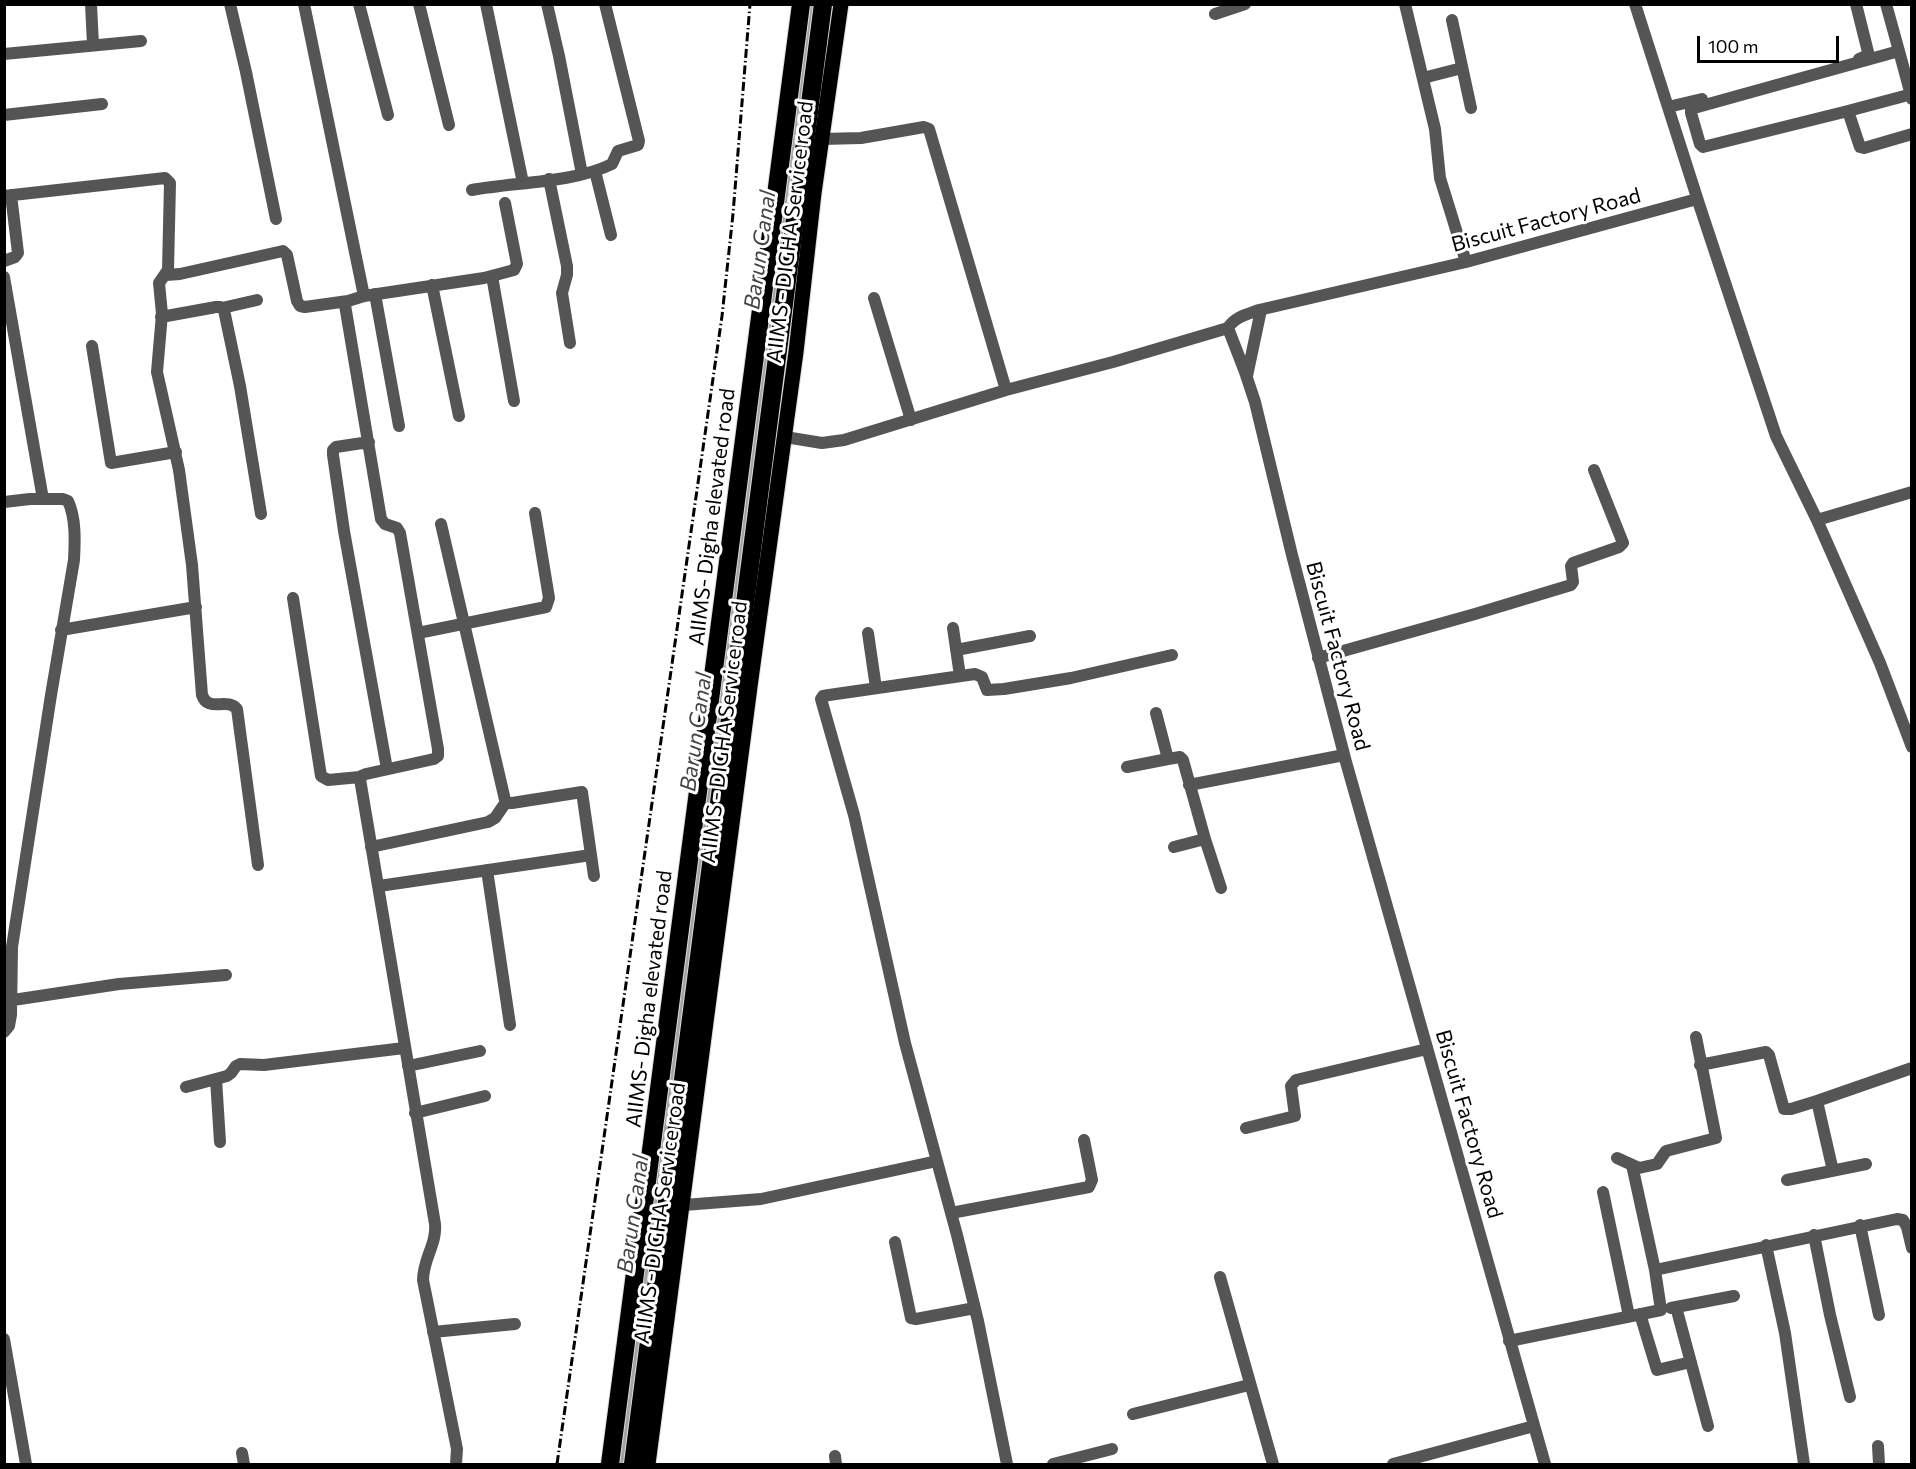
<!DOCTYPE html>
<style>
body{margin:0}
#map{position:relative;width:1916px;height:1469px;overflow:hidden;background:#fff;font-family:Commissioner,sans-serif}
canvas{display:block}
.frame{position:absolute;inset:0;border:6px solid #000;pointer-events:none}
.scale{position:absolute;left:1697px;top:36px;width:142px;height:27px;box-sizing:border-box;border:3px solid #000;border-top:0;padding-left:8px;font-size:18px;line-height:21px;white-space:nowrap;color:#000;-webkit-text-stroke:4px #fff;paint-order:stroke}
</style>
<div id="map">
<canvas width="1916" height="1469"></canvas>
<div class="frame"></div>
<div class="scale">100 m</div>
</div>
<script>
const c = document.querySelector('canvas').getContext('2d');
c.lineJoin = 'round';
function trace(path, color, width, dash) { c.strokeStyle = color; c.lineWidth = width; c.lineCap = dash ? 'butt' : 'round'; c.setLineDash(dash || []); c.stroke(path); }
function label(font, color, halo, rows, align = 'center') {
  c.font = font + ' Commissioner,sans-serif'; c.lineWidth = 6; c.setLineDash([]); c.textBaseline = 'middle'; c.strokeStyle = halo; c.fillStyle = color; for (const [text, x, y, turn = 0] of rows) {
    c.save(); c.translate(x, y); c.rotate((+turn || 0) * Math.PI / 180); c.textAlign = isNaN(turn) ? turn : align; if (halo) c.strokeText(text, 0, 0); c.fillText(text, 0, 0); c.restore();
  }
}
trace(new Path2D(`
 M 619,1464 L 812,4`), '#a3a3a3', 10);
const major = new Path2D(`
 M 648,1464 L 751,679 L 796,352 L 814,193 L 841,4`);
const highway = new Path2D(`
 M 610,1464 L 801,4
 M 633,1464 L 823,4`);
trace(major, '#dbdbdb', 17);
trace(highway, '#dbdbdb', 20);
trace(new Path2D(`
 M 91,4 L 93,45
 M 230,4 L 246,72 L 276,219
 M 304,4 L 364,296
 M 359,4 L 388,115
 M 419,4 L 449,125
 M 486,4 L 523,183
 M 547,4 L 559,56 L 582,174
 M 1405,4 L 1435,129 L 1440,178 L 1466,262
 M 1635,4 L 1700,207 L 1776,436 L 1817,520 L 1880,663 L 1912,747
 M 1856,4 L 1868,52 L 1866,56 L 1859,59
 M 1886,4 L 1899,51 L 1694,108 L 1691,109 L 1691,113 L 1700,144 L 1703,147 L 1848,111 L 1860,147 L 1864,148 L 1912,134
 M 1215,14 L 1245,4
 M 1452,20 L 1471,108
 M 1899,51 L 1912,99
 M 4,54 L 141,41
 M 1423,78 L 1462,68
 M 1668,107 L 1702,99
 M 1848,111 L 1912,94
 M 4,115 L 102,104
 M 822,139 L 861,138 L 924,127 L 929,129 L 1006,390
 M 595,171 L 611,235
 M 549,179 L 567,266 L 567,275 L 562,293 L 570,343
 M 472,190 C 515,182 574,183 612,164 L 618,151 L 638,145 L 639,141 L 605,4
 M 4,196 L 165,178 L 170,183 L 168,270 L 159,283 L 162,314 L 157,372 L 179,470 L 192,565 L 202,695 C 208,713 227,697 237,709 L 258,865
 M 4,261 L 15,257 L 18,253 L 11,195
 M 166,275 L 180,274 L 283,251 L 287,255 L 297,301 L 300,306 L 305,307 L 348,301
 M 492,276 L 514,401
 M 4,277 L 43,499
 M 432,285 L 459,416
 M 375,294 L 399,426
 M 874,298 L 911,420
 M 222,308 L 257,300
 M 161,317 L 216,307 L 220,307 L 224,310 L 240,386 L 261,514
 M 92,346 L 111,463 L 176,452
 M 1247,376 L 1261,310
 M 785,437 L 822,443 L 844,440 L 1006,390 L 1113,362 L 1228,328
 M 369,442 L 336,447 L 333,450 L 333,455 L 344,531 L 387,769
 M 4,502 L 30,499 L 63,499 L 68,501 C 76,518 75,541 74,560 L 51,695 L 12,947 L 11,1015 L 9,1026 L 4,1032
 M 1817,520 L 1912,492
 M 441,524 L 505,800 L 507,803 L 512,803 L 582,792 L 594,876
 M 293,598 L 321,776 L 328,780 L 360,777
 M 953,628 L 960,676
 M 61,630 L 196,607
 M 418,633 L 546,607 L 549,598 L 535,513
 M 868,633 L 876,688
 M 956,650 L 1030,636
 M 1318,658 L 1475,614 L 1571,585 L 1573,582 L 1571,566 L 1573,563 L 1619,547 L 1623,543 L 1594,470
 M 1156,713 L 1168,759 L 1180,757 L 1183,760 L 1205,839 L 1174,847
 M 1127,767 L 1168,759
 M 1189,785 L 1344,755
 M 1205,839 L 1221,888
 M 371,847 L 488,822 L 495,818 L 506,802
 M 487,870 L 510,1025
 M 379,886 L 591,855
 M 13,1000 L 119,984 L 226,975
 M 1700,1065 L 1766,1052 L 1769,1055 L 1784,1109 L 1791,1109 L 1817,1101
 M 408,1066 L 480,1051
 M 216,1079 L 220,1142
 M 186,1087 L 227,1076 L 231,1073 L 236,1066 L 240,1064 L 264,1065 L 404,1048
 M 415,1113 L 485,1096
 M 1246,1128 L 1295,1116 L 1291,1086 L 1296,1080 L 1427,1049
 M 1617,1158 L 1639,1168 L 1657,1164 L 1666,1151 L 1716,1138 L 1696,1037
 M 1632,1165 L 1655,1270
 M 1833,1171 L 1817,1101 L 1912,1068
 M 1787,1180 L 1866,1164
 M 1603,1192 L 1629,1316
 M 684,1205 L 761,1199 L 937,1161
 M 951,1213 L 1089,1187 L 1092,1180 L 1084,1140
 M 1860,1225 L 1879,1315
 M 1814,1235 L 1830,1315 L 1850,1397
 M 895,1242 L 911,1318 L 916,1319 L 975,1308
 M 1766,1245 L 1785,1333 L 1804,1464
 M 1220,1277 L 1273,1464
 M 1676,1307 L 1708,1426
 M 1671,1308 L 1734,1296
 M 1640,1314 L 1657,1370 L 1691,1362
 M 433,1332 L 515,1324
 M 4,1339 L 26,1464
 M 1509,1341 L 1661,1310 L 1655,1270 L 1897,1219 L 1903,1220 L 1907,1227 L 1912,1248
 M 1133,1414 L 1249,1385
 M 1878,1446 L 1879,1464
 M 242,1453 L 244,1464
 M 835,1456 L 836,1464
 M 456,1464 L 457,1449 L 423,1280 C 423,1259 437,1244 435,1224 L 360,779 L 361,776 L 366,774 L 434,759 L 438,756 L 438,749 L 400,533 L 397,528 L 385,524 L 381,519 L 345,305 L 348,301 L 364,296 L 484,278 L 514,270 L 517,264 L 505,203
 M 1007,1464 L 978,1321 L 957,1235 L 905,1043 L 854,815 L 821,699 L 823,696 L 829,695 L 975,674 L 982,677 L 987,690 L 1004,689 L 1071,678 L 1172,655
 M 1053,1464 L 1112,1449
 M 1393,1464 L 1534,1426
 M 1545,1464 L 1346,762 L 1292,555 L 1255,402 L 1245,372 L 1228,328 C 1234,317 1248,314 1259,310 L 1466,262 L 1697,199`), '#555', 12);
trace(major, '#000', 15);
trace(highway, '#000', 18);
trace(new Path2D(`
 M 557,1464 L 722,316 L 733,214 L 750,4`), '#000', 3, [9, 3, 1.5, 3]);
label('21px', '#000', '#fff', [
 ["Biscuit Factory Road",1546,220,-15],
 ["AIIMS - DIGHA Service road",790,232,-83],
 ["AIIMS- Digha elevated road",712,517,-83],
 ["Biscuit Factory Road",1338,656,75],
 ["AIIMS - DIGHA Service road",724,732,-83],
 ["AIIMS- Digha elevated road",649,999,-83],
 ["Biscuit Factory Road",1469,1124,74],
 ["AIIMS - DIGHA Service road",660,1213,-82]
]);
label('italic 22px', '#444', '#fff', [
 ["Barun Canal",760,250,-82],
 ["Barun Canal",696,732,-82],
 ["Barun Canal",633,1214,-82]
]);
</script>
